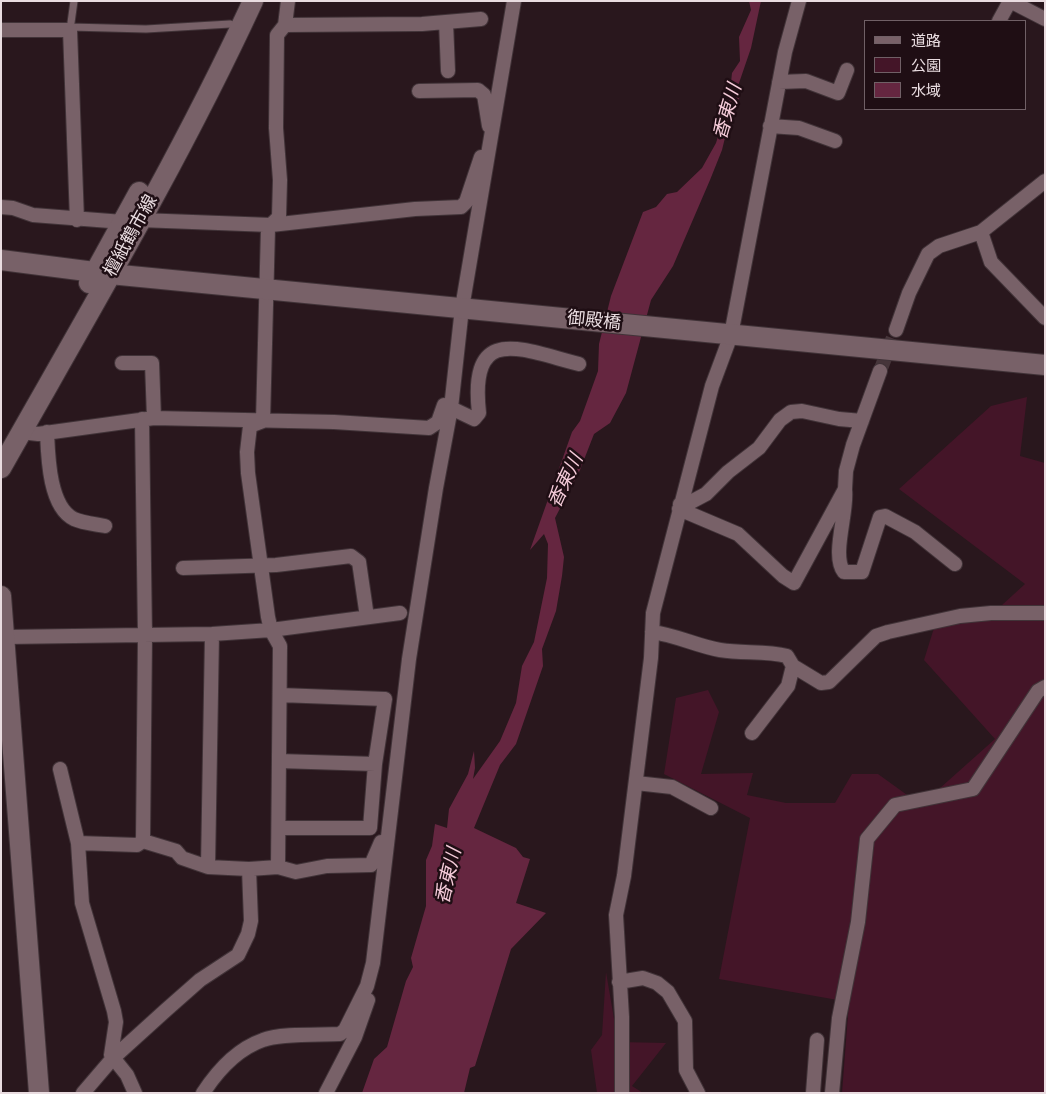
<!DOCTYPE html>
<meta charset="utf-8">
<style>
body{margin:0}
#map{position:relative;width:1046px;height:1094px;overflow:hidden;background:#29171d;font-family:"Fira Sans","Noto Sans JP",sans-serif}
canvas{display:block}
.frame{position:absolute;inset:0;border:2px solid #e9dce0;pointer-events:none}
.legend{position:absolute;left:864px;top:20px;width:162px;height:90px;box-sizing:border-box;background:#1f0e14;border:1px solid #706066;margin:0;padding:6px 9px;list-style:none;font-size:15px;color:#e9dce0}
.legend li{display:flex;align-items:center;gap:10px;height:25px}
.legend b{width:25px;border:1px solid #706066}
</style>
<div id="map">
<canvas width="1046" height="1094"></canvas>
<div class="frame"></div>
<ul class="legend">
<li><b style="height:6px;background:#786168"></b>道路</li>
<li><b style="height:14px;background:#441528"></b>公園</li>
<li><b style="height:14px;background:#652640"></b>水域</li>
</ul>
</div>
<script>
const c = document.querySelector('canvas').getContext('2d');
c.lineJoin = 'round';
function paint(path, color) { c.fillStyle = color; c.fill(path, 'evenodd'); }
function trace(path, color, width, dash) { c.strokeStyle = color; c.lineWidth = width; c.lineCap = dash ? 'butt' : 'round'; c.setLineDash(dash || []); c.stroke(path); }
function label(font, color, halo, rows, align = 'center') {
  c.font = font + ' "Fira Sans","Noto Sans JP",sans-serif'; c.lineWidth = 5; c.setLineDash([]); c.textBaseline = 'middle'; c.strokeStyle = halo; c.fillStyle = color; for (const [text, x, y, turn = 0] of rows) {
    c.save(); c.translate(x, y); c.rotate((+turn || 0) * Math.PI / 180); c.textAlign = isNaN(turn) ? turn : align; if (halo) c.strokeText(text, 0, 0); c.fillText(text, 0, 0); c.restore();
  }
}
paint(new Path2D(`
 M 1027,397 L 1020,456 L 1045,463 L 1045,1093 L 842,1093 L 849,1002 L 719,979 L 750,818 L 664,774 L 676,698 L 708,690 L 719,712 L 701,774 L 753,773 L 747,795 L 786,803 L 835,803 L 852,774 L 878,774 L 921,805 L 995,739 L 924,660 L 934,628 L 990,616 L 1025,584 L 899,489 L 991,406 Z
 M 606,972 L 618,1042 L 666,1043 L 632,1086 L 643,1093 L 597,1093 L 591,1050 L 602,1035 Z`), '#441528');
paint(new Path2D(`
 M 749,1 L 761,1 L 751,48 L 738,86 L 740,97 L 732,109 L 722,150 L 710,180 L 673,266 L 651,300 L 626,393 L 610,423 L 594,434 L 580,470 L 555,518 L 564,557 L 562,576 L 556,611 L 542,649 L 543,666 L 516,744 L 500,765 L 474,828 L 516,848 L 523,857 L 530,859 L 516,903 L 546,913 L 511,949 L 475,1066 L 470,1068 L 464,1093 L 362,1093 L 374,1059 L 387,1047 L 406,981 L 413,967 L 411,958 L 426,906 L 426,860 L 432,846 L 435,824 L 447,828 L 449,809 L 468,774 L 474,751 L 475,768 L 473,779 L 500,741 L 516,703 L 522,666 L 534,642 L 547,578 L 548,544 L 544,534 L 530,550 L 572,432 L 580,421 L 598,371 L 599,344 L 611,296 L 643,212 L 656,207 L 667,194 L 677,192 L 702,168 L 716,143 L 729,101 L 732,73 L 740,61 L 739,37 L 751,10 Z`), '#652640');
trace(new Path2D(`
 M 880,371 L 896,330`), '#46353a', 14, [14, 7]);
const lane = new Path2D(`
 M 70,27 L 146,29 L 230,24
 M 70,30 L 74,1`);
const street = new Path2D(`
 M 1010,1 L 1045,19
 M 999,21 L 1010,1
 M 446,22 L 448,71
 M 285,25 L 422,24 L 481,19
 M 1,30 L 70,30 L 77,220
 M 779,82 L 806,81 L 838,93 L 847,70
 M 419,91 L 478,90 L 484,95 L 489,126
 M 770,126 L 799,128 L 835,141
 M 1,207 L 13,208 L 33,215 L 123,222
 M 140,220 L 271,225 L 415,209 L 461,207 L 466,202 L 481,157
 M 981,232 L 991,262 L 1045,318
 M 896,330 L 909,293 L 928,254 L 939,246 L 981,232 L 1045,181
 M 122,363 L 152,363 L 154,418
 M 451,408 L 474,419 L 479,413 C 469,323 520,349 579,364
 M 142,419 L 145,636 L 143,841 L 176,851 L 182,858 L 208,867 L 249,869 L 278,867 L 280,646 L 271,630 L 268,617 L 248,473 L 247,452 L 250,426 L 263,421 L 268,228 L 279,217 L 280,180 L 276,128 L 277,35 L 285,25 L 288,1
 M 21,432 L 38,434 L 154,418 L 334,422 L 429,428 L 438,422 L 444,405
 M 47,432 C 48,456 49,507 74,519 C 83,523 95,524 105,526
 M 845,490 C 848,511 831,556 844,572 L 862,572 L 880,517 L 885,516 L 915,532 L 955,564
 M 680,504 L 689,503 L 706,494 L 728,472 L 759,448 L 780,420 L 791,412 L 802,411 L 839,419 L 862,421
 M 679,509 L 738,534 L 783,576 L 794,583 L 845,489 L 846,471 L 853,445 L 880,371
 M 183,568 L 276,565 L 351,556 L 359,562 L 367,617
 M 652,632 C 676,635 697,646 720,650 C 743,654 765,650 787,656 L 793,666 L 821,683 L 829,682 L 876,636 L 888,632 L 960,616 L 991,613 L 1045,613
 M 5,637 L 212,634 L 271,630 L 400,613
 M 752,733 L 788,686 L 793,666
 M 279,761 L 375,764
 M 60,769 L 78,843 L 137,845 L 143,841
 M 636,783 L 672,787 L 711,808
 M 279,828 L 370,828 L 375,764 L 385,699 L 280,695
 M 78,843 L 82,903 L 114,1011 L 116,1022 L 111,1055 L 127,1075 L 135,1093
 M 208,867 L 212,634
 M 278,867 L 296,872 L 327,866 L 371,865 L 381,842
 M 619,982 L 643,978 L 657,983 L 668,992 L 685,1021 L 686,1070 L 698,1093
 M 83,1093 L 113,1058 L 166,1010 L 200,980 L 238,955 L 248,934 L 251,921 L 249,869
 M 203,1093 C 218,1070 237,1049 263,1040 C 280,1033 320,1035 340,1034 L 345,1030 L 367,986 L 373,963 L 409,659 L 436,488 L 451,408 L 462,308 L 514,1
 M 326,1093 L 355,1037 L 368,1000
 M 622,1093 L 622,1017 L 616,915 L 624,876 L 651,658 L 653,613 L 712,386 L 731,335 L 785,52 L 799,1
 M 813,1093 L 817,1040
 M 832,1093 L 839,1018 L 858,922 L 867,839 L 895,805 L 973,789 L 1038,691 L 1045,687`);
const secondary = new Path2D(`
 M 1,260 L 110,274 L 1045,365
 M 89,283 L 139,192
 M 1,468 C 88,314 179,161 253,1
 M 1,596 L 39,1093`);
trace(lane, '#413338', 9);
trace(street, '#413338', 16);
trace(secondary, '#413338', 22);
trace(lane, '#786168', 7);
trace(street, '#786168', 14);
trace(secondary, '#786168', 20);
label('18px', '#e9dce0', '#1f0e14', [
 ["檀紙鶴市線",131,236,-61],
 ["御殿橋",594,321,6]
]);
label('italic 19px', '#f6ccda', '#1f0e14', [
 ["香東川",728,112,-74],
 ["香東川",566,481,-65],
 ["香東川",449,876,-77]
]);
</script>
